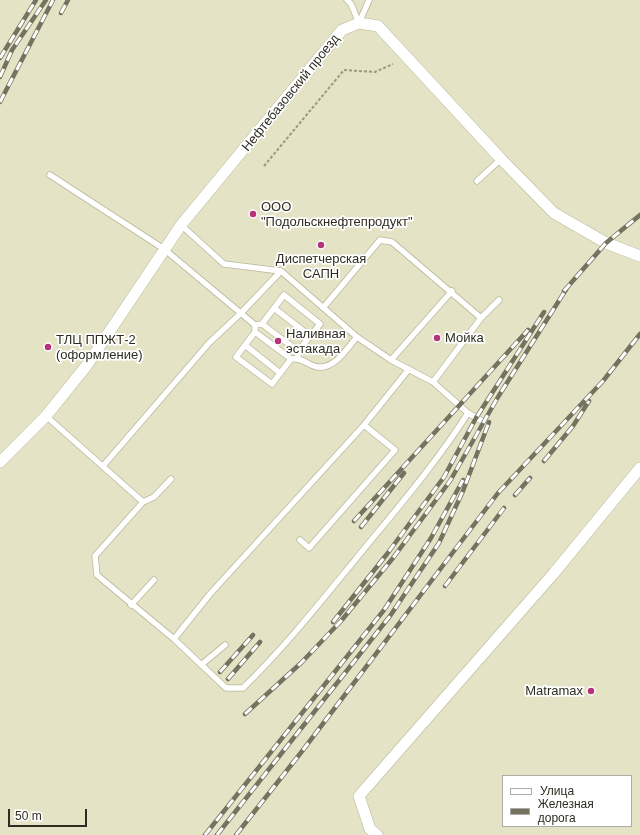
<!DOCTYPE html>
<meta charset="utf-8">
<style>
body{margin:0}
#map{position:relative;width:640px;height:835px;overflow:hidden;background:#e5e3c5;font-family:Arial,sans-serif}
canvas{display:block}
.legend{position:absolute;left:502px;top:775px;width:130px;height:52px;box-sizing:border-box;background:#fff;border:1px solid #ababa7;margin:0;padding:5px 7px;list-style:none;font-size:12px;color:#2e2d22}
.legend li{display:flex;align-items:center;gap:8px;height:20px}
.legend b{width:20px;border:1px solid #ababa7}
.scale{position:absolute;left:8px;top:809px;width:79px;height:18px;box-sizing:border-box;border:2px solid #2e2d22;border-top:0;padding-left:5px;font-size:12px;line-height:14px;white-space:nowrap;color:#2e2d22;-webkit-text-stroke:3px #fff;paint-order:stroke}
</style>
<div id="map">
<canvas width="640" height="835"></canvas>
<ul class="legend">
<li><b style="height:5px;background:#fff"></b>Улица</li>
<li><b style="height:5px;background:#747360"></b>Железная дорога</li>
</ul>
<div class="scale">50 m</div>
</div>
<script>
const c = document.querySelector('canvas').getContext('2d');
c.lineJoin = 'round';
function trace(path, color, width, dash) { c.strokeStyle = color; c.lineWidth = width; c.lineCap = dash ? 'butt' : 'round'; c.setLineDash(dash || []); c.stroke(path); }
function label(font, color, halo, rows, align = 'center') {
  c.font = font + ' Arial,sans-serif'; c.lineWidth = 3.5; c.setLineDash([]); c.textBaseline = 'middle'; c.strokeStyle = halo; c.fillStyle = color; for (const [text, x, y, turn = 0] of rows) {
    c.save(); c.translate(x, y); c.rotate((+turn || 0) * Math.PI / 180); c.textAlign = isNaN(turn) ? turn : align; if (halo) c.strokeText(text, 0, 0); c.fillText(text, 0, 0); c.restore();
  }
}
const service = new Path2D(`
 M 347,0 L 351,4 L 359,23
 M 359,23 L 369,0
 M 50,175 L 164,249 L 255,325 L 255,332 L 236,357 L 272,384 L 291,359 C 303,357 308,366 318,367 C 335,369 347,348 357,337
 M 477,181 L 501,159
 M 181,225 L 224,264 L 281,271 L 357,337 L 391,360 L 433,382 L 481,318 L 499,300
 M 274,308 L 310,336
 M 323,308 L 380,240 L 392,242 L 481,318
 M 262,324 L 298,351
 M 255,325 L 262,324 L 284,295 L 320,324 L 298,351 L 298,358
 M 255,332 L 291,359
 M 245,345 L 280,373
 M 391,360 L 452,291
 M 468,413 L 487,424
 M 46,416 L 143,502 L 95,556 L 97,575 L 174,639 L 226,688 L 243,688 C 284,648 319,604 355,560 C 394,512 435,465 468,413 L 433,382
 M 103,466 L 209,343 L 241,313 L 281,271
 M 143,502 L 154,497 L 171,479
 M 300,540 L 309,548 L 395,450 L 364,425 L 409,369
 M 131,605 L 154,580
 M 174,639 L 210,594 L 364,425
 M 201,665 L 225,645`);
const minor = new Path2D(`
 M 0,462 L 46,416 L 87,365 L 181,225 L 342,30 L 359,23 L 378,26 L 501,159 L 554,213 L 606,243 L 640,256
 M 377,835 L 370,829 L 359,796 L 554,573 L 640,468`);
trace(service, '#b9b79a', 7);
trace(minor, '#b9b79a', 12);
trace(new Path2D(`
 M 264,166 L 344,70 L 375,72 L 393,64`), '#999881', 2, [3, 2]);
trace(service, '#fff', 5.5);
trace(minor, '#fff', 11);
const rail = new Path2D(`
 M 61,13 L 68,0
 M 0,58 L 36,0
 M 0,77 L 12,50 L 46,0
 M 0,102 L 53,0
 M 564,291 L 606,243 L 640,215
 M 544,461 L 573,426 L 589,401
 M 515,495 L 530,478
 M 354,521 L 528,330
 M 361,527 L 404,473
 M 445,586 L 504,508
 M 333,622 L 387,554 L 444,477 L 476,418 L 544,312
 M 220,672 L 253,635
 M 228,679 L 260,642
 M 245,714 L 301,663 L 341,621 L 393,558 L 450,481 L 498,397 L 567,288
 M 205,835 L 384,610 L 431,538 L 463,480
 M 217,835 L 390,616 L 439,543 L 463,491 L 489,422
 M 236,835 L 303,750 L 498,493 L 603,381 L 640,334`);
trace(rail, '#747360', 4.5);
trace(rail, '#fff', 3, [9]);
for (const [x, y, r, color] of [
 [253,214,4,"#b6337a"],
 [321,245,4,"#b6337a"],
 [437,338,4,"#b6337a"],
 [278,341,4,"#b6337a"],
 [48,347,4,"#b6337a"],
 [591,691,4,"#b6337a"]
]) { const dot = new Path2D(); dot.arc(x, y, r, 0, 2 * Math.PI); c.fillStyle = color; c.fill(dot); trace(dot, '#fff', 1.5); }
label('13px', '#2e2d22', '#fff', [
 ["Нефтебазовский проезд",291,93,-51]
]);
label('13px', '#2e2d22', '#fff', [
 ["ООО",261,207],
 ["\"Подольскнефтепродукт\"",261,222],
 ["Диспетчерская",321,259,"center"],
 ["САПН",321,274,"center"],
 ["Наливная",286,334],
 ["эстакада",286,349],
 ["Мойка",445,338],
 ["ТЛЦ ППЖТ-2",56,340],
 ["(оформление)",56,355],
 ["Matramax",583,691,"right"]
], 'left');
</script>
